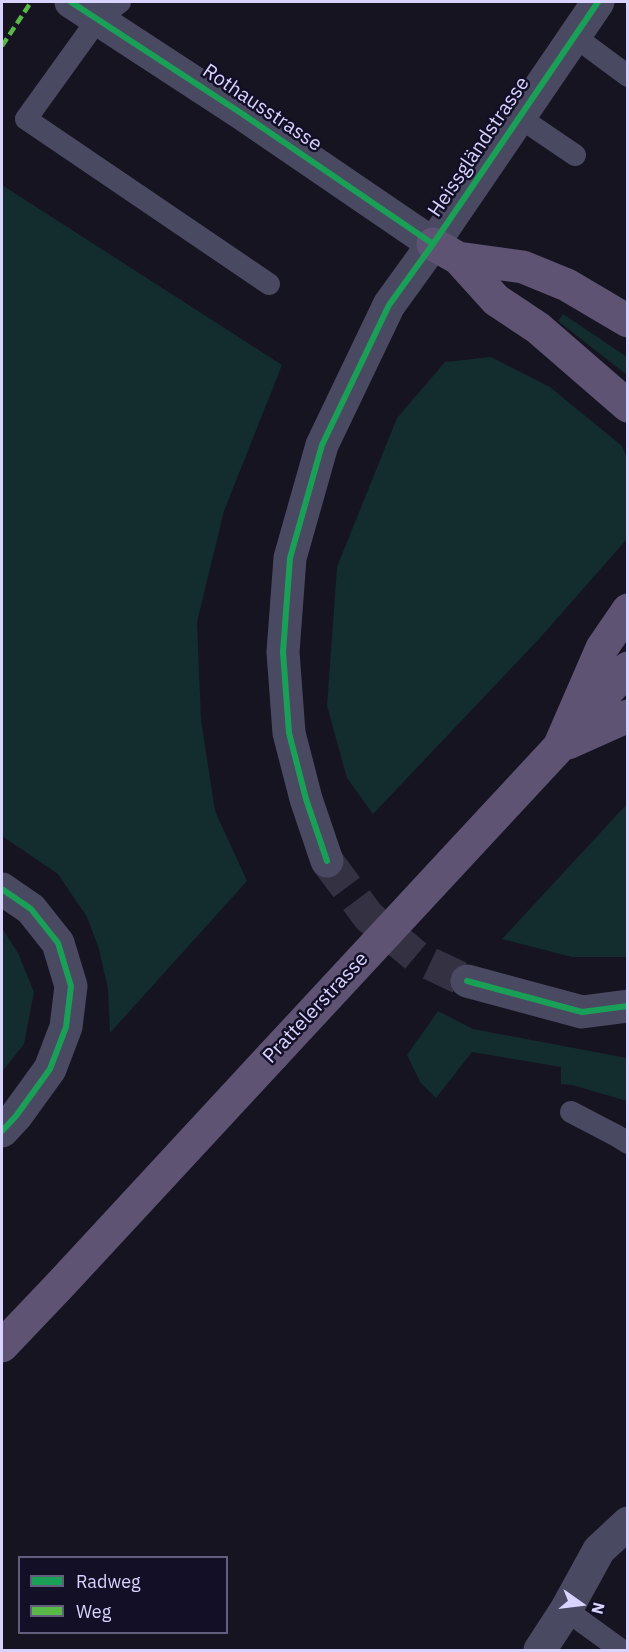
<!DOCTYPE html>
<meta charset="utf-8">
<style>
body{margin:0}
#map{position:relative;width:629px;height:1652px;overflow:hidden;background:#161421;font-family:"IBM Plex Sans",sans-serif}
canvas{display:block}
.frame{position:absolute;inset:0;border:3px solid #d9d4ff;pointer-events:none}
.legend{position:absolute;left:18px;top:1556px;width:210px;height:78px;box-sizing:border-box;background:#130f26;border:2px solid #625e7d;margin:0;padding:8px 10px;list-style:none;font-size:18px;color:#d9d4ff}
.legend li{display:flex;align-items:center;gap:12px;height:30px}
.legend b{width:30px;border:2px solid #625e7d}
.north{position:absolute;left:551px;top:1574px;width:60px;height:60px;-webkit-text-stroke:4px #130f26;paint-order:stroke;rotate:104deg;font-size:16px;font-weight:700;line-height:24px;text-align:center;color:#d9d4ff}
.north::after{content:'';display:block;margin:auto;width:21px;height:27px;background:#d9d4ff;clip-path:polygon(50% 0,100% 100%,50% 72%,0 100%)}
</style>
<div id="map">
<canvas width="629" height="1652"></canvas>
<div class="frame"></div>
<ul class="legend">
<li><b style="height:8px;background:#1a9f57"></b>Radweg</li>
<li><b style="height:8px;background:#58b947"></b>Weg</li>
</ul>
<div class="north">N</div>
</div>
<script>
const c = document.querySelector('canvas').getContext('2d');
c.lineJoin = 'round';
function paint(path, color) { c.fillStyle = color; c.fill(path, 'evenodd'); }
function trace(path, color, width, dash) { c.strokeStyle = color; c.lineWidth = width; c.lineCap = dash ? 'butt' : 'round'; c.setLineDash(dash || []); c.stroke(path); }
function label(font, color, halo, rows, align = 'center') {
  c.font = font + ' "IBM Plex Sans",sans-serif'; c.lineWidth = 5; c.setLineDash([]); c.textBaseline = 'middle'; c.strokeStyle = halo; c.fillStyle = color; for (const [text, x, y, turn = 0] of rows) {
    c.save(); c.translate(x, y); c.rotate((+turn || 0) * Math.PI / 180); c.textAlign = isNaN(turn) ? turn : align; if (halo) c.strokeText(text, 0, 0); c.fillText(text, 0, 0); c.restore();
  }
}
paint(new Path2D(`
 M 2,185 L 282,365 L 224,511 L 197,622 L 201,720 L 215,811 L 247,881 L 110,1033 L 108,989 L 99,949 L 87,917 L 58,874 L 2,836 Z
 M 563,314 L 627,357 L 627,375 L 558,321 Z
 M 491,357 L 550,387 L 622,446 L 627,458 L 627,539 L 539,639 L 373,814 L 347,778 L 327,706 L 337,567 L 397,418 L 445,362 Z
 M 627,804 L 627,957 L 572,957 L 502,939 Z
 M 2,928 L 18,953 L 34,992 L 24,1044 L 2,1072 Z
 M 438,1011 L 473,1029 L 627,1058 L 627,1101 L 572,1085 L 561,1084 L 561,1067 L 472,1052 L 436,1098 L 420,1082 L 407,1055 Z`), '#132c2d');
trace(new Path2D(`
 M 327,861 L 369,917 L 418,958 L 467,981`), '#333142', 33, [33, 16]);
trace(new Path2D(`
 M 120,2 L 98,19 L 26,119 L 269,284
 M 574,36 L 628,76
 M 519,117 L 575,155
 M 571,1112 L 617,1136 L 628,1143
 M 566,1610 L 621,1650`), '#4a4962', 22);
trace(new Path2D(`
 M 71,2 L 241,113 L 433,244 L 598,2
 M 2,889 L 31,909 L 58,943 L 71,986 L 66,1027 L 50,1069 L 16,1116 L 2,1131
 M 540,1650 L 566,1610 L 599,1550 L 628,1523`), '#4a4962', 33);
trace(new Path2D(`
 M 327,861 L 306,799 L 289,733 L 283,652 L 290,558 L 322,445 L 389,305 L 433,244
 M 467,981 L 582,1012 L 628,1006`), '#4a4962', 33);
trace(new Path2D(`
 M 433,244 L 458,258 L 496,300 L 538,328 L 628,406
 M 458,258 L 523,267 L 567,285 L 628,321
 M 579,723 L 628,668
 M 568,743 L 628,716
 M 559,747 L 602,648 L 628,610
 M 2,1346 L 61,1284 L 273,1055`), '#5e5373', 33);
trace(new Path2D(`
 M 273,1055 L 559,747`), '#5e5373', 33);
trace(new Path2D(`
 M 2,46 L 31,2`), '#58b947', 4.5, [9, 4.5]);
trace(new Path2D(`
 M 71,2 L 241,113 L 433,244
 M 327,861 L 306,799 L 289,733 L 283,652 L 290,558 L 322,445 L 389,305 L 433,244 L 598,2
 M 2,889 L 31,909 L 58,943 L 71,986 L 66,1027 L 50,1069 L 16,1116 L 2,1131
 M 467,981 L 582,1012 L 628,1006`), '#1a9f57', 6);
label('20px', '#d9d4ff', '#130f26', [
 ["Rothausstrasse",262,108,34],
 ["Heissgländstrasse",479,147,-56],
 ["Prattelerstrasse",316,1008,-47]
]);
</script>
